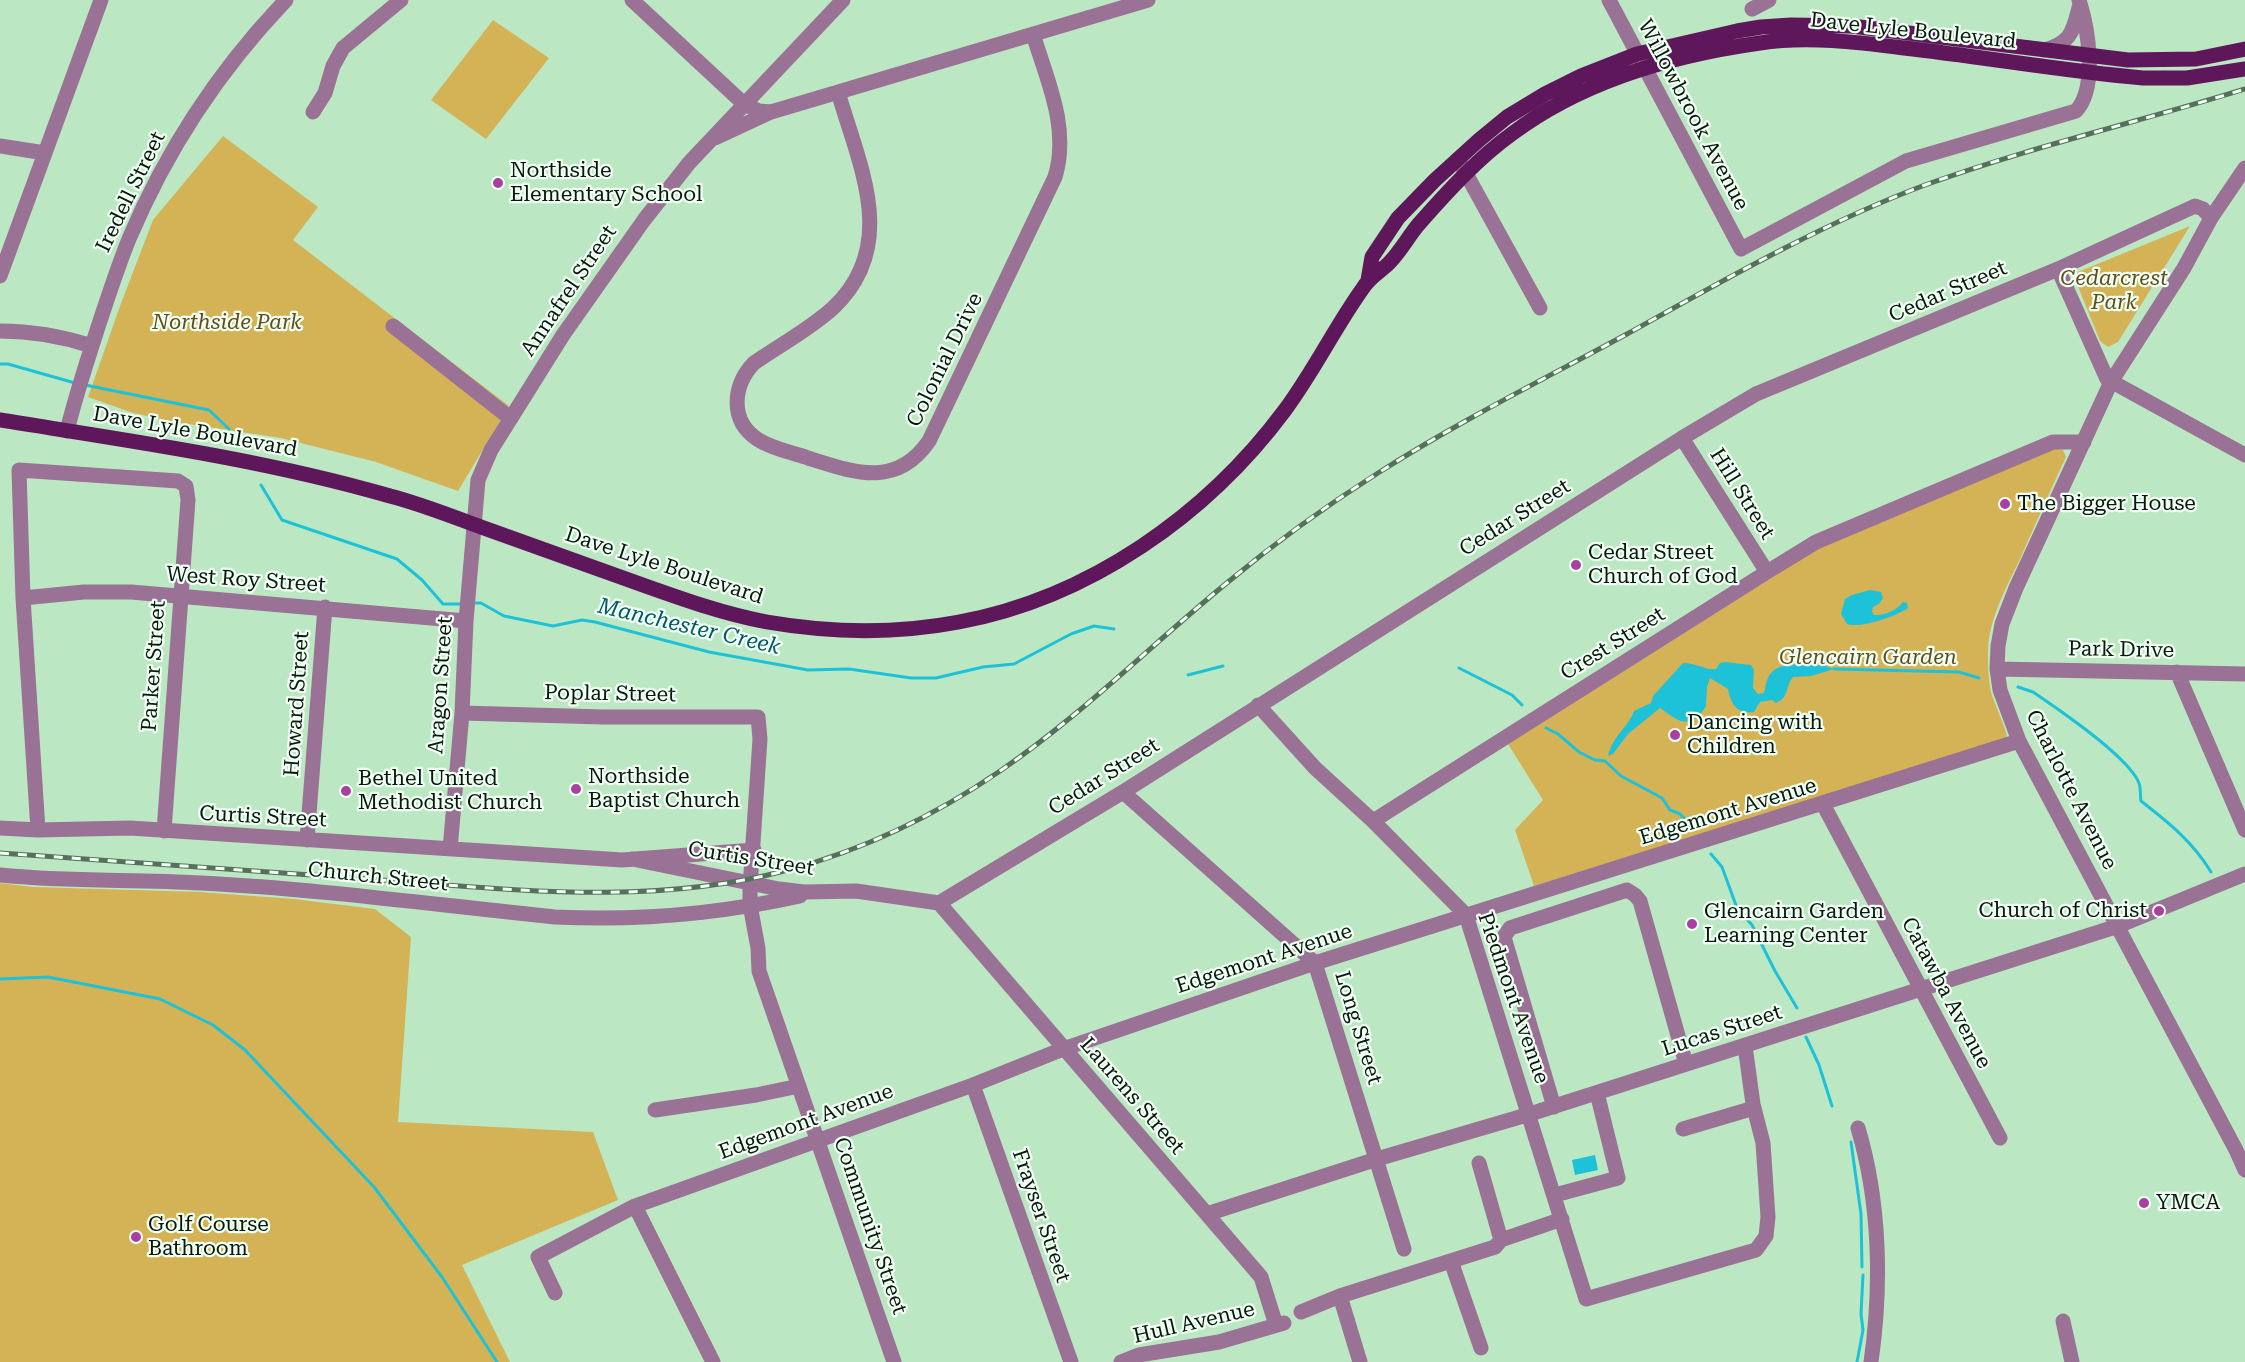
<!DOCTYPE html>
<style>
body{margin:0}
canvas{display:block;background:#bce7c3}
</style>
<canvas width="2245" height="1362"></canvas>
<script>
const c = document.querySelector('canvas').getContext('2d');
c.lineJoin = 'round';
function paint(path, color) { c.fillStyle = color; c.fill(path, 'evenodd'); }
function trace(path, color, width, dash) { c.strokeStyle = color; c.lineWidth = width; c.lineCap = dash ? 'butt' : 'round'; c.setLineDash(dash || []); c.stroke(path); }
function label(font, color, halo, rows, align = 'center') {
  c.font = font + ' "Roboto Serif",serif'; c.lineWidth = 4.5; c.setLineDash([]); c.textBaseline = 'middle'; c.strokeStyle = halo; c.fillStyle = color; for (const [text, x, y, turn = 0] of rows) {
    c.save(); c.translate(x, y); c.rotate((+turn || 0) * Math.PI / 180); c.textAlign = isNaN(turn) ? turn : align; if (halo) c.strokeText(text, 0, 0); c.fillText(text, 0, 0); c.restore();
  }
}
paint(new Path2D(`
 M 493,20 L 549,58 L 486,139 L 431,100 Z
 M 223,136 L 318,207 L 293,240 L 509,406 L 458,491 L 376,462 L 281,438 L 175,422 L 133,413 L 88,397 L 120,306 L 153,220 Z
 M 2190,226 L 2118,342 L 2108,347 L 2100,341 L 2073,274 Z
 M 2054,448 L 2063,450 L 2066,457 C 2050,491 2035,525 2020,559 C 2007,586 1989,619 1988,650 C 1988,664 1988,678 1991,692 C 1994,703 2008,732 2007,739 L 1534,886 L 1515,830 L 1543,800 L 1508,744 L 1817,549 Z
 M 0,883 L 33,887 L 200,892 L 294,899 L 375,909 L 411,937 L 398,1122 L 593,1132 L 618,1200 L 462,1265 L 510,1362 L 0,1362 Z`), '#d4b357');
paint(new Path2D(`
 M 1870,590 L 1881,592 L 1883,598 L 1879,604 L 1873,607 L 1872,611 L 1874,615 C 1884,616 1897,610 1903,602 L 1907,603 L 1908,608 C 1897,616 1860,629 1847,624 L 1841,614 L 1845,599 L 1852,595 Z
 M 1725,662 L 1751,665 L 1754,670 L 1753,688 L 1758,694 L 1764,693 C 1766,686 1766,677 1773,671 C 1784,661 1822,663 1834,669 L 1811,676 L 1793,677 C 1785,686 1790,697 1776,703 L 1772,700 L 1760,702 L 1754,712 C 1737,714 1731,705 1728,689 L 1710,678 L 1707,687 L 1706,706 C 1691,731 1679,722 1660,708 L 1628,734 L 1613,754 L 1608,756 C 1613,735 1627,729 1634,711 L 1651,703 L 1653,696 L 1683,663 C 1697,663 1707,671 1716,669 L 1720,663 Z
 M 1595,1155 L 1598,1170 L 1575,1175 L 1572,1160 Z`), '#1dc2d8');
trace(new Path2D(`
 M 0,364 L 8,364 L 75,383
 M 85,385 L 209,410 L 229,429
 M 261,485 L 282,520 L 397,559 L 422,580 L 443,604 L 464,604
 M 473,603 L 481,603 L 504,616 L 553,626 L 582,620 L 595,622 L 709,652 L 808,670 L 849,669 L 911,678 L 936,678 L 983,667 L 1014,664 L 1071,634 L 1094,626 L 1114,629
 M 1459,668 L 1512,695 L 1522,705
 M 1834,669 L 1959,672 L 1979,678
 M 1188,675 L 1223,666
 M 2018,687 L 2033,692 C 2058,709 2128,756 2139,783 C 2141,788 2140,796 2141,801 C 2168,822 2193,842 2211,872
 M 1546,728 L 1558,734 L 1579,752 L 1595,760 L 1605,761 L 1621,776 L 1662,798 L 1670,810 L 1680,814 L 1687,821
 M 1711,854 L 1722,867 L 1737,908 L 1752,925 L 1775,971 L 1797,1008
 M 0,979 L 48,977 L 160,999 L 213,1025 L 245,1050 L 374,1187 L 442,1277 L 497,1362
 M 1806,1037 L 1819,1065 L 1832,1106
 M 1851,1142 L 1861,1214 L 1862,1267
 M 1857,1362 L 1863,1330 L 1861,1314 L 1863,1275`), '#1dc2d8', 3);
trace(new Path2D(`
 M 632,0 L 744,104 L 759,111 L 771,112 L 1148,0
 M 1609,0 L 1741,249 L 1906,161 L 2076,111 C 2098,87 2088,28 2079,0
 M 1752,9 L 1769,0
 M 2044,50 C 2073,43 2073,29 2080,4
 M 838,92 C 859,165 900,245 833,308 C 810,329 780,345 754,363 C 733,385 729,420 757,439 C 772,449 791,452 808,458 C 853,472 896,489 929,441 L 1055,177 C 1070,128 1047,80 1033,34
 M 313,112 L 325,93 L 333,66 L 343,48 L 401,0
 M 715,138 L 771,112
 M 0,146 L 45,153
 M 1458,159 L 1540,308
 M 2245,168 L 2211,218 L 2184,268 L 2111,382 L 2016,588 L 2002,624 L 1998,646 L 1997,669 L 2000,690 L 2019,741 L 2236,1150 L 2245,1170
 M 2058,269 L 2107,379 L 2245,455
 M 0,276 L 101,0
 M 393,326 L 510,418
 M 0,331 C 32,331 61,336 92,346
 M 67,431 C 76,394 88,358 100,321 C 109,294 118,266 129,239 C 166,151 220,69 286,0
 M 1682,438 L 1767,572
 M 23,598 L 84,592 L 131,592 L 466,621
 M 1997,669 L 2245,674
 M 2177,672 L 2245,830
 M 1258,705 L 1315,768 L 1373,821 L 1466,915 L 1586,1299 L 1756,1250 L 1766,1236 L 1768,1217 L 1763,1143 L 1753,1104 L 1745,1046
 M 462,713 L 603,717 L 758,717 L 760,739 L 750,887 L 750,905 L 758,948 L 759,971 L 894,1362
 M 1123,792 L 1315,963 L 1404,1249
 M 1823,804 L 2000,1138
 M 1373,821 L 1767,572 L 1816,542 L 2053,442 L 2084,442
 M 0,828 L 38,830 L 130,828 L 622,860 L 754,850
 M 38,830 L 23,598 L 19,470 L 178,481 L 186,486 L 188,500 L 164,831
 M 307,840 L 325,607
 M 450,849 L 462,713 L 466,621 L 478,480 L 491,450 L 563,335 L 644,220 L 689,163 L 843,0
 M 632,859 L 779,889 L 804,892 L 856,891 L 939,903 L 1123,792 L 1682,438 L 1756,394 L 2058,269 L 2195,206 L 2203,209 L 2211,218
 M 0,875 C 67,882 134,879 201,883 C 319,889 437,905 555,917 C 637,921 719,914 800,896
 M 939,903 L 1261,1277 L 1276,1325
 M 973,1085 L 1071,1362
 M 1554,1107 L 1504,937 L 1510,928 L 1627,890 L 1635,895 L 1640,901 L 1686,1064
 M 655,1110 L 756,1095 L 799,1086
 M 1858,1128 C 1880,1202 1882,1285 1871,1362
 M 1683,1129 L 1754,1108
 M 1479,1163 L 1501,1240 L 1562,1219
 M 1555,1195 L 1618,1178 L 1597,1093
 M 635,1206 L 713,1362
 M 1207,1214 L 1377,1159 L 1530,1114 L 2118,926 L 2245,874
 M 1451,1261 L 1481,1348
 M 555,1293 L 538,1257 L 635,1206 L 973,1085 L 1063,1049 L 1315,963 L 2019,741
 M 1340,1296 L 1360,1362
 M 1301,1312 L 1340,1296 L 1495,1247 L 1501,1240
 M 2063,1321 L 2072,1362
 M 1121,1362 L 1139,1355 L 1219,1342 L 1284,1323`), '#9a7296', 15);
trace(new Path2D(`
 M 1368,280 L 1372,257 L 1398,218 L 1435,180 L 1479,140 L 1507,117 L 1545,94 L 1581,76 L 1637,54 L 1737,31 L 1761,27 L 1791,25 L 1851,26 L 2128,60 L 2196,59 L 2245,49
 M 0,420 C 131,441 262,459 390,496 C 421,504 451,516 481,527 C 534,546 587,565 640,584 C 682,599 724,614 767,622 C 831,633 896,634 959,622 C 1089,598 1207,515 1285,410 C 1314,371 1335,327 1363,288 C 1370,277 1380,272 1389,263 C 1400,252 1408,237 1418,225 C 1447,192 1478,158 1513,133 C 1584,80 1674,55 1760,43 C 1807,36 1857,42 1904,48 C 1984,57 2063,71 2143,78 L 2187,78 L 2245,69`), '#5f175b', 15);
const rail = new Path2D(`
 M 0,853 C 127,862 255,871 382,880 C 518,890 654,906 788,870 C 863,850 936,815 1000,771 C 1082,715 1152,644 1228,582 C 1276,542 1326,506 1378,473 C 1458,422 1544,379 1627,334 C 1724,280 1821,224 1925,185 C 2030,147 2139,122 2245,89`);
trace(rail, '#55715b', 5);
trace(rail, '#f2fff4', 3, [9]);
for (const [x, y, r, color] of [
 [498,183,6,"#a840a2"],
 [2005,504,6,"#a840a2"],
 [1576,565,6,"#a840a2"],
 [1675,735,6,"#a840a2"],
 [576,789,6,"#a840a2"],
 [346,791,6,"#a840a2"],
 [2159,911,6,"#a840a2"],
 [1692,924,6,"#a840a2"],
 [2144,1203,6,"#a840a2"],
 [136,1237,6,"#a840a2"]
]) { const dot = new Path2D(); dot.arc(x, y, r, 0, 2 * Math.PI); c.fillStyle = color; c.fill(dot); trace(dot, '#f2fff4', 2); }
label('21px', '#08180c', '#f2fff4', [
 ["Dave Lyle Boulevard",1913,31,6],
 ["Willowbrook Avenue",1693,115,62],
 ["Iredell Street",131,192,-64],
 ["Annafrel Street",569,291,-56],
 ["Cedar Street",1948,292,-23],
 ["Colonial Drive",945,360,-64],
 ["Dave Lyle Boulevard",195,432,10],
 ["Hill Street",1742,494,58],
 ["Cedar Street",1515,518,-32],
 ["Dave Lyle Boulevard",664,566,18],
 ["West Roy Street",246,580,4],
 ["Crest Street",1613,644,-32],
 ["Park Drive",2121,650,1],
 ["Parker Street",154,666,-86],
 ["Aragon Street",441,685,-86],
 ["Poplar Street",610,694,1],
 ["Howard Street",297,704,-86],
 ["Cedar Street",1104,777,-32],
 ["Charlotte Avenue",2071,790,63],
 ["Edgemont Avenue",1728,812,-17],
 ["Curtis Street",263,817,3],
 ["Curtis Street",751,859,9],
 ["Church Street",378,877,6],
 ["Edgemont Avenue",1264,959,-18],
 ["Catawba Avenue",1946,993,62],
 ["Piedmont Avenue",1513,998,71],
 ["Long Street",1358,1028,73],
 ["Lucas Street",1722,1031,-18],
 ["Laurens Street",1132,1096,49],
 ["Edgemont Avenue",806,1122,-20],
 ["Frayser Street",1041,1216,71],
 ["Community Street",870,1226,71],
 ["Hull Avenue",1194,1323,-13]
]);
label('21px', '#08180c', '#f2fff4', [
 ["Northside",510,171],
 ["Elementary School",510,195],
 ["The Bigger House",2017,504],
 ["Cedar Street",1588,553],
 ["Church of God",1588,577],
 ["Dancing with",1687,723],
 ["Children",1687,747],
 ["Northside",588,777],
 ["Baptist Church",588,801],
 ["Bethel United",358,779],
 ["Methodist Church",358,803],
 ["Church of Christ",2147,911,"right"],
 ["Glencairn Garden",1704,912],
 ["Learning Center",1704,936],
 ["YMCA",2156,1203],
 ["Golf Course",148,1225],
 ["Bathroom",148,1249]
], 'left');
label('italic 21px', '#604e19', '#f2fff4', [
 ["Cedarcrest",2114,279],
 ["Park",2114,303],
 ["Northside Park",227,323],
 ["Glencairn Garden",1868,658]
]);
label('italic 22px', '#005a66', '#f2fff4', [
 ["Manchester Creek",689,627,13]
]);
</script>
